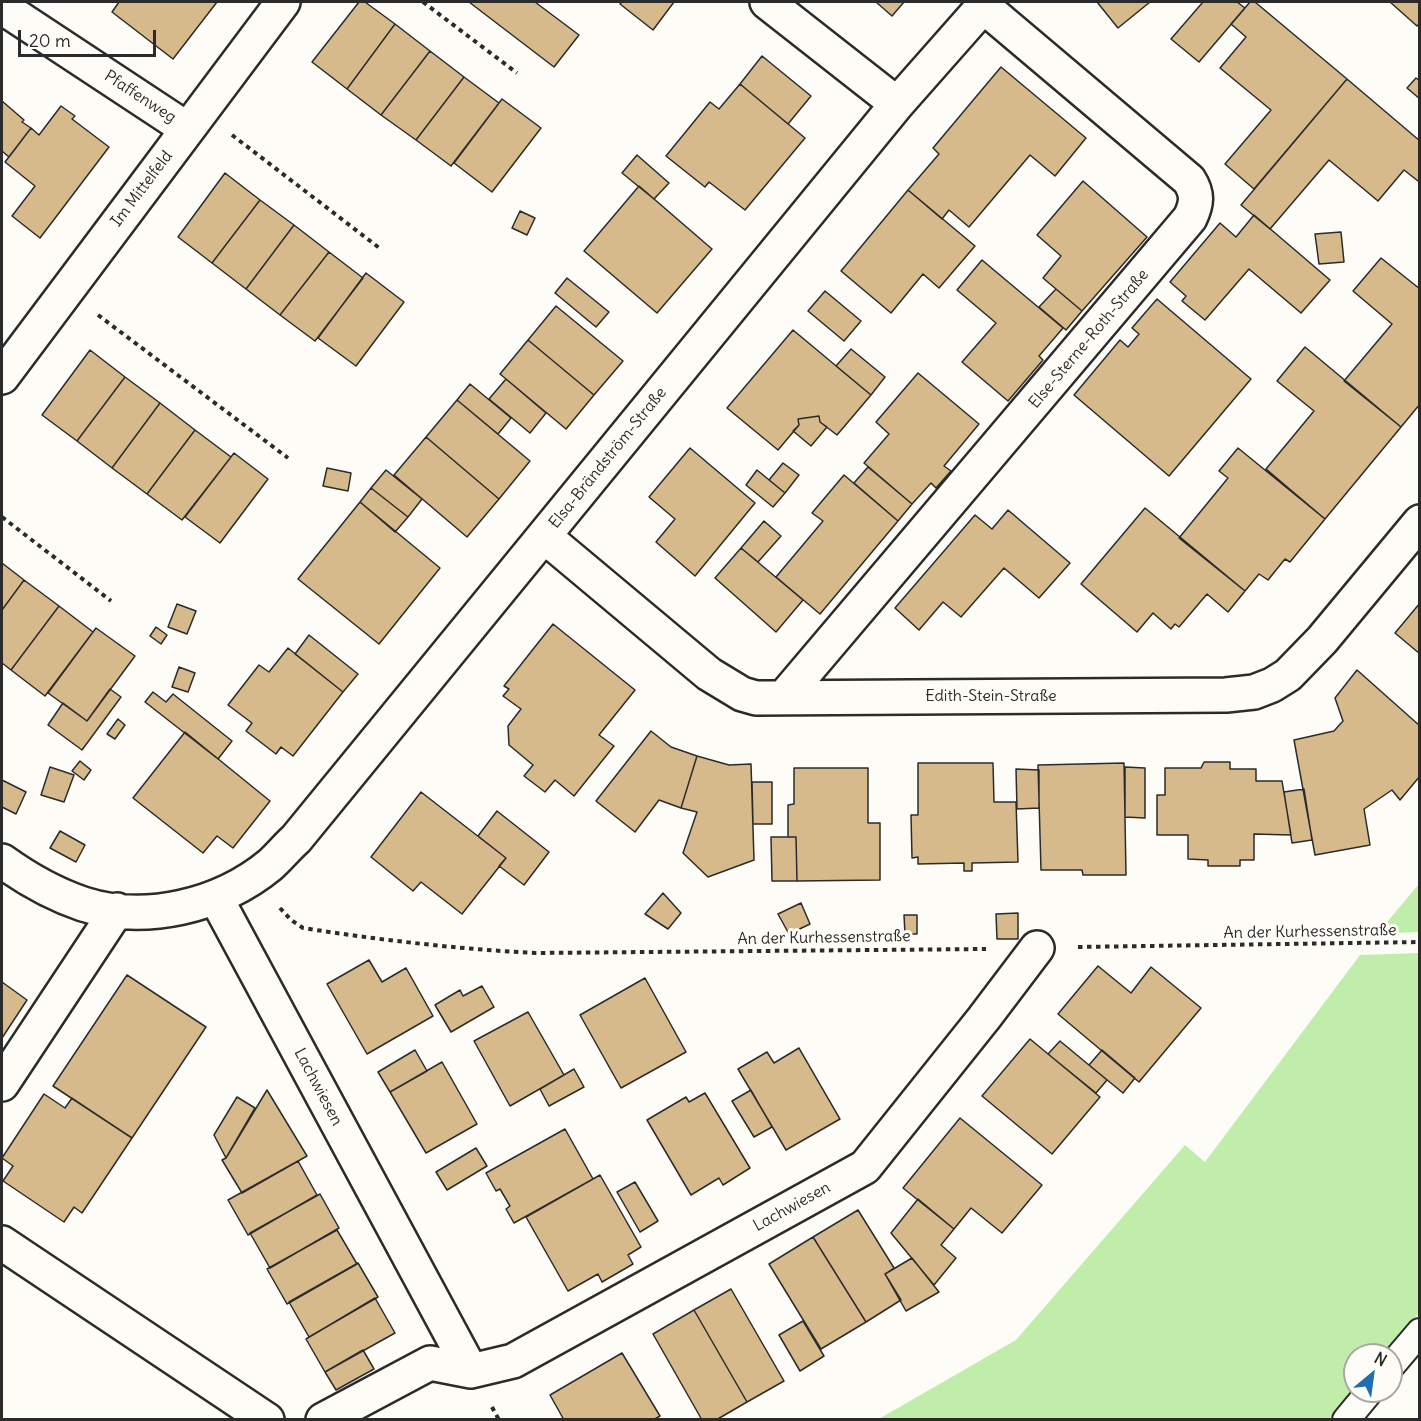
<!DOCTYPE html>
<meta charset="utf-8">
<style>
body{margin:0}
#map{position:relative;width:1421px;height:1421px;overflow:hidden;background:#fdfcf7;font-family:Delius,sans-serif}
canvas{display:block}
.frame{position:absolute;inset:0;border:3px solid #2b2b2b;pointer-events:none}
.north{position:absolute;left:1343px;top:1343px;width:60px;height:60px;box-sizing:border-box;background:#fdfcf7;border:2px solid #a9a8a5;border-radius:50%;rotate:29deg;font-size:16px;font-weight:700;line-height:24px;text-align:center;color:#2b2b2b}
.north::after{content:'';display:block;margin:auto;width:21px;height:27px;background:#1f6fb2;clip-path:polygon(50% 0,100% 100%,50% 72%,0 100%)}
.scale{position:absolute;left:18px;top:30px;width:138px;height:27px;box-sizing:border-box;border:3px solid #2b2b2b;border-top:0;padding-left:8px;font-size:18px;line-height:21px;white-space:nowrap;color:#2b2b2b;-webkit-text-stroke:4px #fdfcf7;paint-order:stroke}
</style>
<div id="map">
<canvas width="1421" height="1421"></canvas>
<div class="frame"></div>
<div class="north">N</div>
<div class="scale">20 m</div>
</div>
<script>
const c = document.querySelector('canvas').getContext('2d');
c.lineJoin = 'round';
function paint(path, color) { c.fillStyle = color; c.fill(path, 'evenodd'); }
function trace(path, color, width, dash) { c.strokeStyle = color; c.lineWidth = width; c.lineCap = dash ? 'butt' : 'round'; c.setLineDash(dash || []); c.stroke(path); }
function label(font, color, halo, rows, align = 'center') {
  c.font = font + ' Delius,sans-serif'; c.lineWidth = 6; c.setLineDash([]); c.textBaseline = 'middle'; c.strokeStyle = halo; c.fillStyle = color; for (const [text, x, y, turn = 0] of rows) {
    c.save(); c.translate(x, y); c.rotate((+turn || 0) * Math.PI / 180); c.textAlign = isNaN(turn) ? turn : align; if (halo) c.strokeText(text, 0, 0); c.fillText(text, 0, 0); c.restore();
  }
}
paint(new Path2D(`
 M 1419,884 L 1419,932 L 1377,934 Z
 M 1419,953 L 1419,1313 L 1384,1355 L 1355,1355 L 1355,1389 L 1329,1419 L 877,1420 L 1016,1340 L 1185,1145 L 1205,1162 L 1360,955 Z`), '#c0edaa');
const building = new Path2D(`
 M 119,2 L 217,2 L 173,59 L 112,12 Z
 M 359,2 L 365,2 L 395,24 L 347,89 L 312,62 Z
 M 469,2 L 535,2 L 579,35 L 554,67 Z
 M 622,2 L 674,2 L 653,30 L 620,4 Z
 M 876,2 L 904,2 L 892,16 Z
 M 1097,2 L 1150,2 L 1118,28 Z
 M 1203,2 L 1237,2 L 1245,8 L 1199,62 L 1171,39 Z
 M 1250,2 L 1255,2 L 1347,79 L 1254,189 L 1225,164 L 1271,110 L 1220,68 L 1246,37 L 1231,24 Z
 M 1390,2 L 1420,2 L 1420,23 L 1417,26 Z
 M 395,24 L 430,51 L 381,115 L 347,89 Z
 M 430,51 L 464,77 L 416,140 L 381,115 Z
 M 762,56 L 811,96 L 788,124 L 740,84 Z
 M 1001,67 L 1086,138 L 1055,176 L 1030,155 L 969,227 L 949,210 L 942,219 L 908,190 L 939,154 L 933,148 Z
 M 464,77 L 499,103 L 451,166 L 416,140 Z
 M 1416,78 L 1420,81 L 1420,99 L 1407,88 Z
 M 1347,79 L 1420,141 L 1420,179 L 1418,181 L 1404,170 L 1378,201 L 1329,160 L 1270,229 L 1241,205 Z
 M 740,84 L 805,138 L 745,210 L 709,182 L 705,187 L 666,156 L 710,102 L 719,109 Z
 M 502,99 L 541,128 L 492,192 L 454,163 Z
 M 2,101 L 24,120 L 22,122 L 31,128 L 9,157 L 2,151 Z
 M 61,106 L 75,116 L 72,119 L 109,147 L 40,238 L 12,216 L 35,186 L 5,162 L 31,128 L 39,135 Z
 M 637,155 L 669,183 L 654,199 L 622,173 Z
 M 225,173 L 260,200 L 212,263 L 178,237 Z
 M 1083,181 L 1147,237 L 1082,311 L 1043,278 L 1061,256 L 1037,235 Z
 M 639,186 L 712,249 L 657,313 L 584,251 Z
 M 908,190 L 975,246 L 939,288 L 923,274 L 891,313 L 841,271 Z
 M 260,200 L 294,225 L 246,289 L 212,263 Z
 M 520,211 L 535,218 L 527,235 L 512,228 Z
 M 1254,215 L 1330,280 L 1301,313 L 1249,269 L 1205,320 L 1182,301 L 1186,296 L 1170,282 L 1220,223 L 1236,237 Z
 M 294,225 L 329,252 L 280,315 L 246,289 Z
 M 1341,232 L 1344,262 L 1319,264 L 1315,234 Z
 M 329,252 L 363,278 L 315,341 L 280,315 Z
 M 1381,258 L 1420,289 L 1420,404 L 1401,427 L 1344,381 L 1392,324 L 1353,291 Z
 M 982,260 L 1063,328 L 1039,356 L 1043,360 L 1008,401 L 962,362 L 996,323 L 957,290 Z
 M 366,273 L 404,302 L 356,366 L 318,338 Z
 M 567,278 L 609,312 L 596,327 L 555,293 Z
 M 1056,289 L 1082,311 L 1066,330 L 1039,307 Z
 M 825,291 L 861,321 L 844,341 L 808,311 Z
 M 1157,299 L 1251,379 L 1169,476 L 1074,395 L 1120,340 L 1128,347 L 1139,334 L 1132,328 Z
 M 556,306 L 623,361 L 594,395 L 528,340 Z
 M 793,330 L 871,395 L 837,435 L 820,422 L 819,416 L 798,419 L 799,425 L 778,450 L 727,408 Z
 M 528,340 L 594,395 L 566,429 L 500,374 Z
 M 1305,347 L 1401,427 L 1325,519 L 1266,469 L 1314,411 L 1277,381 Z
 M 851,349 L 885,377 L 871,395 L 836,366 Z
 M 90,350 L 125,377 L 77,441 L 42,415 Z
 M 918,373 L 979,424 L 944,466 L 951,471 L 936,488 L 931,483 L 912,504 L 864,463 L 889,434 L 876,422 Z
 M 125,377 L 160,403 L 112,468 L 77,441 Z
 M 506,379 L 546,413 L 530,433 L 489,399 Z
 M 470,384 L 511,418 L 498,434 L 457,400 Z
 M 457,400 L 530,461 L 499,499 L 426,437 Z
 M 160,403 L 195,430 L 147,494 L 112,468 Z
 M 819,416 L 820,422 L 827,427 L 811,446 L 793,431 L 799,425 L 798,419 Z
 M 195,430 L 231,457 L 182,520 L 147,494 Z
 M 426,437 L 499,499 L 467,537 L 394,475 Z
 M 690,448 L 755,503 L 695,576 L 656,542 L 675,519 L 649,497 Z
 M 1238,448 L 1325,519 L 1290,562 L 1285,559 L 1268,580 L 1259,574 L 1245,591 L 1179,538 L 1228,478 L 1219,471 Z
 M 234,453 L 268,479 L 220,543 L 185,517 Z
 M 783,463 L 799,475 L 785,493 L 769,480 Z
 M 868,467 L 912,504 L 898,521 L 854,483 Z
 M 327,468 L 351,473 L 348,491 L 323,486 Z
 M 386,470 L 422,499 L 408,517 L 371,488 Z
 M 757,470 L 785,493 L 773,507 L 746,485 Z
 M 844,475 L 898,521 L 820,614 L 776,577 L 823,521 L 812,513 Z
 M 371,488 L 408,517 L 395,532 L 360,502 Z
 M 360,502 L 440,568 L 379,644 L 298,579 Z
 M 1145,508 L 1245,591 L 1228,612 L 1207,594 L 1179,627 L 1175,624 L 1171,629 L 1153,613 L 1137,632 L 1081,584 Z
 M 1008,510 L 1070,563 L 1039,598 L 1004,568 L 961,617 L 943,602 L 919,630 L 895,608 L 975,515 L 992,529 Z
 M 764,521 L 781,536 L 758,562 L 741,548 Z
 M 741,548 L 803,600 L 776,632 L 715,578 Z
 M 2,563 L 24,580 L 2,610 Z
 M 24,580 L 59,606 L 11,670 L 2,663 L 2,610 Z
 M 1420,603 L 1420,654 L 1395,633 Z
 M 177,604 L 196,611 L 187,634 L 168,627 Z
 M 59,606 L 93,632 L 45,696 L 11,670 Z
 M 553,624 L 635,690 L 599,735 L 614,746 L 574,796 L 555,780 L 545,792 L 524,776 L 533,765 L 509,745 L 508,726 L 521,709 L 503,696 L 509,689 L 504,686 Z
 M 156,627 L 167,635 L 161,644 L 150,636 Z
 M 96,628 L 135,656 L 87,721 L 48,693 Z
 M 309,635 L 358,674 L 343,692 L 295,654 Z
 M 288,648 L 343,692 L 293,756 L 281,747 L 276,754 L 246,731 L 252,723 L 228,705 L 259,665 L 269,672 Z
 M 179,667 L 195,673 L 188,692 L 172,687 Z
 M 1357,670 L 1420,726 L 1420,776 L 1400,800 L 1392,790 L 1364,809 L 1370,845 L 1315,855 L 1294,740 L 1334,731 L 1343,721 L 1335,698 Z
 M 110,689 L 121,697 L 82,750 L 48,725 L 63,703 L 87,721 Z
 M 153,692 L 166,702 L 173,694 L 232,741 L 218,759 L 145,702 Z
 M 118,719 L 125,725 L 115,739 L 107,734 Z
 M 651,731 L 671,747 L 697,756 L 681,808 L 659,800 L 635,832 L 596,801 Z
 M 185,732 L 270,801 L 233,848 L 217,836 L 203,853 L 133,798 Z
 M 697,756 L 729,765 L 751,764 L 754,860 L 708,877 L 683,853 L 697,812 L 681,808 Z
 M 80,761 L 91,770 L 84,780 L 72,771 Z
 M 1204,762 L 1230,762 L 1230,769 L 1256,769 L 1256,781 L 1282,781 L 1291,835 L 1254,834 L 1254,860 L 1240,860 L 1240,866 L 1208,866 L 1208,860 L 1188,859 L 1188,835 L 1157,835 L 1157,795 L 1165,795 L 1165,768 L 1201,768 Z
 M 918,763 L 993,763 L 994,802 L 1016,802 L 1018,862 L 972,863 L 972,871 L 964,871 L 964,863 L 918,864 L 918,857 L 912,858 L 911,815 L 918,815 Z
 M 1124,763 L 1126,875 L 1083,875 L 1082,870 L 1041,870 L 1038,765 Z
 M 50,767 L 74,775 L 64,802 L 41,795 Z
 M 1125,767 L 1145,768 L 1145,818 L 1125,817 Z
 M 794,768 L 868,768 L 868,823 L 880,823 L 880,880 L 797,881 L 796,837 L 788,837 L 788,805 L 794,804 Z
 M 1016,769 L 1039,770 L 1039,808 L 1017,809 Z
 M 2,780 L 26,792 L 16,814 L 2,807 Z
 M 752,782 L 772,782 L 772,824 L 753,824 Z
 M 1304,789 L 1312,840 L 1292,843 L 1284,792 Z
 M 421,792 L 506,858 L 462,914 L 421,882 L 413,891 L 371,857 Z
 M 497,811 L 549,852 L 524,885 L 499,866 L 506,858 L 478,836 Z
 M 60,831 L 85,845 L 76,862 L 50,848 Z
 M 771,837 L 796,837 L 797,881 L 772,881 Z
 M 663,893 L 681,913 L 668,929 L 645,914 Z
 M 801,903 L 810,924 L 789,934 L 778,914 Z
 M 1018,913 L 1018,939 L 997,939 L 996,914 Z
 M 904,915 L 917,915 L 917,934 L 905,934 Z
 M 369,960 L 382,982 L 406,968 L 433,1016 L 367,1054 L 327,984 Z
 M 1098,966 L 1131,993 L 1151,967 L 1201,1008 L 1139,1082 L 1058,1014 Z
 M 127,975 L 206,1027 L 132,1138 L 53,1086 Z
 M 645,978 L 686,1052 L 621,1088 L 580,1015 Z
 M 2,982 L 27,1000 L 2,1038 Z
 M 482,986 L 494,1007 L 451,1032 L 435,1005 L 460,990 L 463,996 Z
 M 528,1012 L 564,1075 L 510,1106 L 474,1041 Z
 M 1030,1039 L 1100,1097 L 1052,1154 L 982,1096 Z
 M 1060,1041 L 1107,1080 L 1096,1093 L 1048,1054 Z
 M 799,1048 L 840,1119 L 786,1150 L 738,1069 L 767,1052 L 774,1063 Z
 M 415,1050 L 427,1071 L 390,1092 L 378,1072 Z
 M 1102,1050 L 1135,1078 L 1123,1093 L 1089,1065 Z
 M 442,1062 L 477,1124 L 426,1153 L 390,1092 Z
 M 574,1069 L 584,1087 L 549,1106 L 540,1089 Z
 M 267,1090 L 307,1156 L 242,1193 L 222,1160 L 226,1158 Z
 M 751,1090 L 772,1127 L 754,1137 L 732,1101 Z
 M 705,1093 L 750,1168 L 723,1185 L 719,1178 L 691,1195 L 647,1120 L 686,1097 L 689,1102 Z
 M 44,1094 L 65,1108 L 72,1098 L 132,1138 L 82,1213 L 74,1207 L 64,1222 L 3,1181 L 13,1166 L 2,1158 Z
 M 237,1097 L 255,1108 L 226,1158 L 214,1135 Z
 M 960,1118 L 1042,1185 L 1002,1233 L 971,1208 L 954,1229 L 903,1188 Z
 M 565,1129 L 593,1179 L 514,1223 L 506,1209 L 510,1206 L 500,1189 L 496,1191 L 486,1173 Z
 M 476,1148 L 487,1166 L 447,1190 L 436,1172 Z
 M 298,1161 L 317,1195 L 248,1235 L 228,1200 Z
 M 600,1175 L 641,1247 L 628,1255 L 633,1264 L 602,1282 L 598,1274 L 568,1291 L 526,1217 Z
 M 635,1182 L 658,1221 L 640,1232 L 617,1192 Z
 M 320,1194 L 339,1228 L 270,1268 L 250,1233 Z
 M 918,1199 L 954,1229 L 941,1245 L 956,1258 L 934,1285 L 891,1233 Z
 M 858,1210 L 894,1268 L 885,1274 L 901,1300 L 866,1322 L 813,1237 Z
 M 337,1230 L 357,1264 L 287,1304 L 267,1269 Z
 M 813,1237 L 866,1322 L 821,1349 L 769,1264 Z
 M 912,1258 L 939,1292 L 906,1311 L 885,1274 Z
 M 358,1263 L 378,1297 L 309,1337 L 289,1302 Z
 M 731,1289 L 784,1381 L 747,1402 L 694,1310 Z
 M 375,1298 L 395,1333 L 325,1372 L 306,1339 Z
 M 694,1310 L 747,1402 L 716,1420 L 702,1420 L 653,1334 Z
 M 803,1321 L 824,1356 L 800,1371 L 779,1335 Z
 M 363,1350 L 374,1369 L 336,1390 L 325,1372 Z
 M 622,1353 L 660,1416 L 653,1420 L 564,1420 L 550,1395 Z`);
paint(building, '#d7ba8c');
trace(building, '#2b2b2b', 1.5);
const lane = new Path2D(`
 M 1391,1366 L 1420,1332
 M 1346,1420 L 1370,1391`);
const street = new Path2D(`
 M 767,2 L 897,104
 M 2,7 L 187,129
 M 2,377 L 283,2
 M 544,536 L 709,674 L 742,694 L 756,698 L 1226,695 L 1254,692 L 1272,685 L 1288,675 L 1322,640 L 1420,522
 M 785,696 L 1190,218 C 1197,203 1198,194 1189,180 L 983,6
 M 2,861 C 27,879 53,894 83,904 C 145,924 220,906 270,865 C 279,857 287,847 296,839 L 897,104 L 987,2
 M 216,898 L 471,1371
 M 2,1084 L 117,910
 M 2,1243 L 267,1420
 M 323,1420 L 430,1363 L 471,1371 L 513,1361 L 865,1167 L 984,1018 L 1037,948`);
trace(lane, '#2b2b2b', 30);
trace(street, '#2b2b2b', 38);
trace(new Path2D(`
 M 423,2 L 517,73
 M 232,135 L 382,250
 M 98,315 L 288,458
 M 2,517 L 111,601
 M 280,908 L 291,920 L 303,928 C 380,940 457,949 535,953 L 986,949
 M 1078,947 L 1420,942
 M 492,1407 L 499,1420`), '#2b2b2b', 4, [4.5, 4.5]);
trace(lane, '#fdfcf7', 26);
trace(street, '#fdfcf7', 33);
label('16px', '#2b2b2b', '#fdfcf7', [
 ["Pfaffenweg",140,97,33],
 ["Im Mittelfeld",142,189,-53],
 ["Else-Sterne-Roth-Straße",1089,339,-50],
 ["Elsa-Brändström-Straße",608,458,-51],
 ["Edith-Stein-Straße",991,696],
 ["An der Kurhessenstraße",1310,932,-1],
 ["An der Kurhessenstraße",824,938,-1],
 ["Lachwiesen",318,1087,62],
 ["Lachwiesen",792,1207,-29]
]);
</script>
